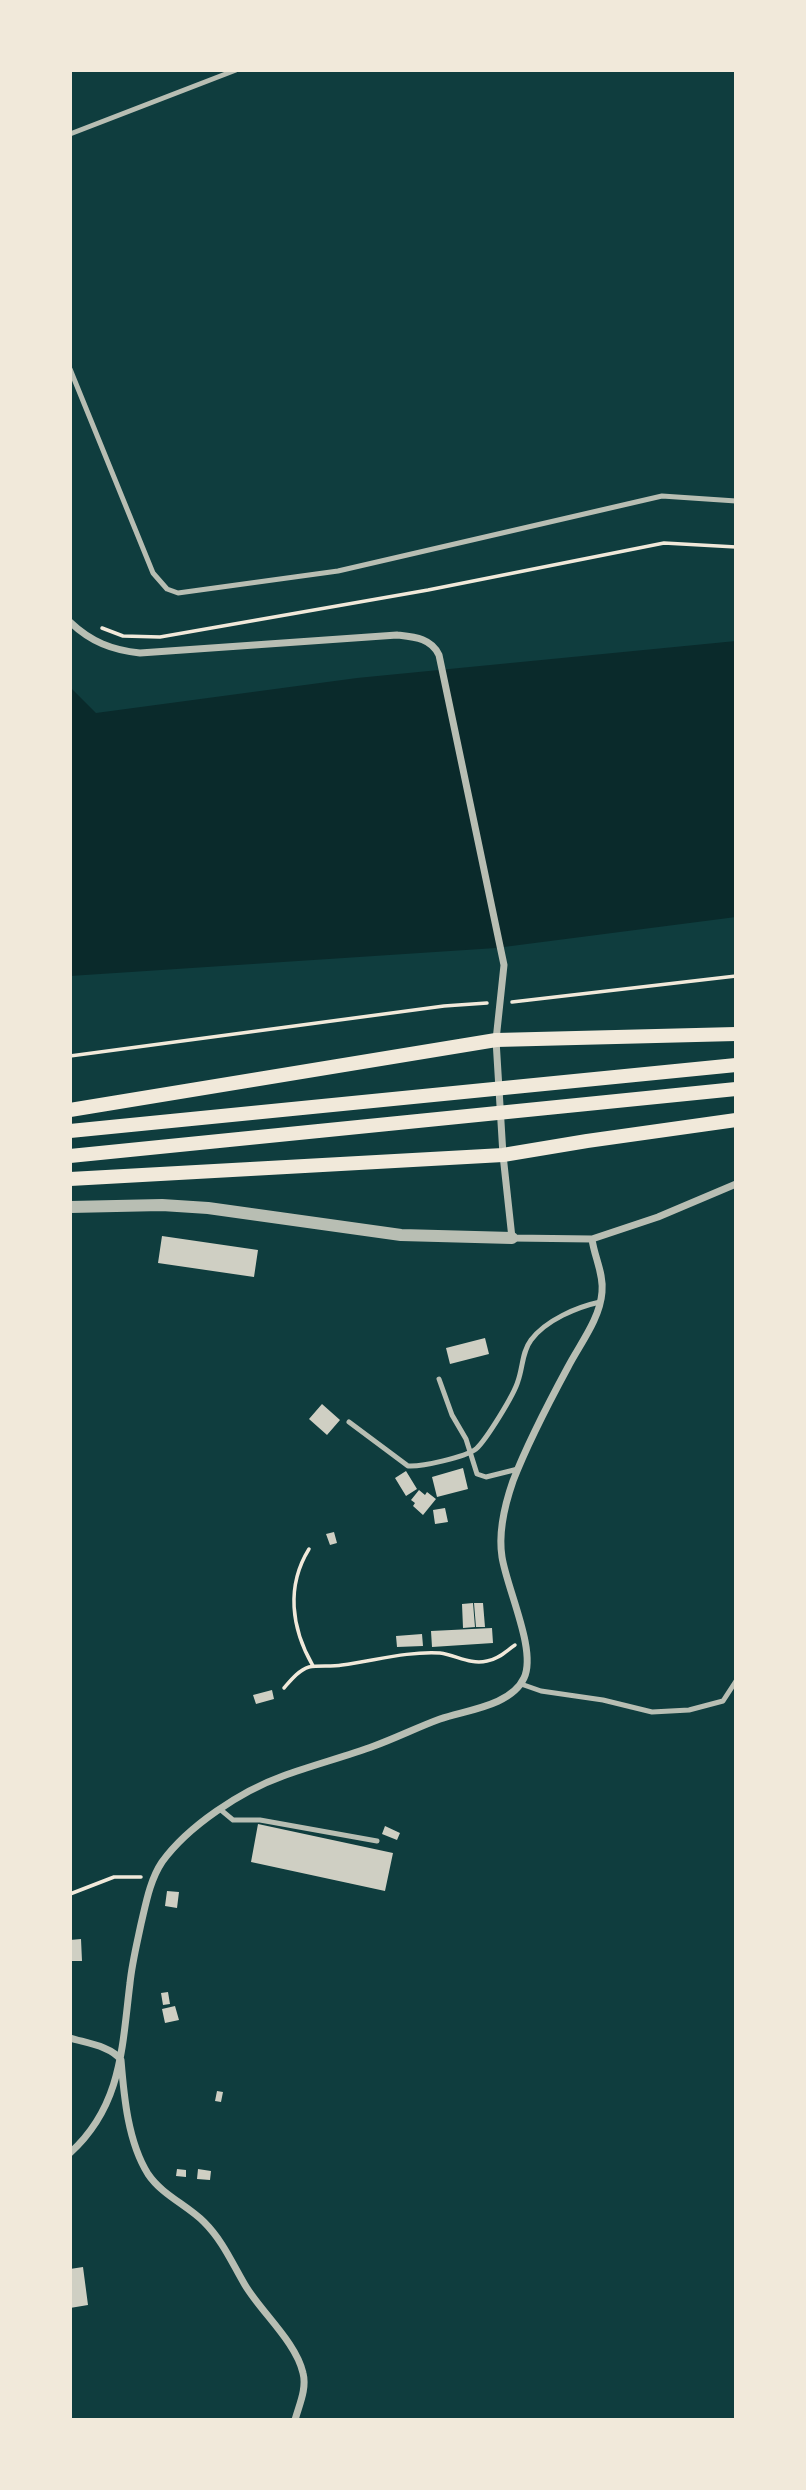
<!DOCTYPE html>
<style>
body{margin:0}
#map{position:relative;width:806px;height:2490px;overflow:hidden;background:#0f3d3e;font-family:"Varela Round",sans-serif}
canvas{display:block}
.frame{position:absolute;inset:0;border:72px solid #f1e9da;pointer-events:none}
</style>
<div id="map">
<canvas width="806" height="2490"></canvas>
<div class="frame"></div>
</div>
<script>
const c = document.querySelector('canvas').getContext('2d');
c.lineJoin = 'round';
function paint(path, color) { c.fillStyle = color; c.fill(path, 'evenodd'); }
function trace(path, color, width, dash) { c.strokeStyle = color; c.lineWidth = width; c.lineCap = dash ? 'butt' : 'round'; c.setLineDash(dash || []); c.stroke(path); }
paint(new Path2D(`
 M 736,641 L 736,917 L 496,948 L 70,976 L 70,687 L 96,713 L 357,678 Z`), '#0a2a2b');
paint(new Path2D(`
 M 162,1236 L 258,1250 L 254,1277 L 158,1263 Z
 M 485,1338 L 489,1354 L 450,1364 L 446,1348 Z
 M 322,1404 L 340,1420 L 327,1435 L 309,1419 Z
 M 463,1468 L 468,1489 L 437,1497 L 432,1477 Z
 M 406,1471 L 417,1489 L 406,1496 L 395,1478 Z
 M 419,1490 L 425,1495 L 427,1492 L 436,1499 L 423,1515 L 413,1506 L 415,1503 L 411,1500 Z
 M 445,1508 L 448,1522 L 435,1524 L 433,1510 Z
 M 334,1532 L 337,1543 L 330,1545 L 326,1534 Z
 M 473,1603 L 475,1627 L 463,1628 L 462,1604 Z
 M 474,1603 L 483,1603 L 485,1627 L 476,1627 Z
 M 492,1628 L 493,1643 L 432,1647 L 431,1631 Z
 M 422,1634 L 423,1646 L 397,1647 L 396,1636 Z
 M 272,1690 L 274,1699 L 256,1704 L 253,1695 Z
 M 258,1824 L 393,1853 L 385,1891 L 251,1862 Z
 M 385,1826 L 400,1833 L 397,1840 L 382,1834 Z
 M 167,1891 L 179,1892 L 177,1908 L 165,1906 Z
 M 81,1939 L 82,1961 L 70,1961 L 70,1940 Z
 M 168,1992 L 170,2004 L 163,2005 L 161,1993 Z
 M 175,2006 L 179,2020 L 165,2023 L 162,2009 Z
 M 217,2091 L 223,2092 L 221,2102 L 215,2101 Z
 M 177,2169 L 186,2170 L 186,2177 L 176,2176 Z
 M 198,2169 L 211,2171 L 210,2180 L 197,2179 Z
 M 83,2267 L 88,2305 L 70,2308 L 70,2269 Z`), '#cfcfc3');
trace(new Path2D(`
 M 102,628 L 123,636 L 160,637 L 428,590 L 664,543 L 736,547
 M 512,1002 L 736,976
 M 70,1056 L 444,1006 L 487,1003
 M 309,1549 C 286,1586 291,1628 313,1666
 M 284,1688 C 291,1680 299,1670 309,1667 C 319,1665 331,1667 342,1665 C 374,1661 407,1651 440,1653 C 456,1655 470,1665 487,1661 C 499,1659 506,1651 515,1645
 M 70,1894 L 114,1877 L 141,1877`), '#f1e9da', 3.5);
trace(new Path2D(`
 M 70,134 L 236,70
 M 70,369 L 153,573 L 167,589 L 178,593 L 338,571 L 662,496 L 736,501
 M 439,1379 L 452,1415 L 466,1439 L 477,1474 L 486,1477 L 518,1469
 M 349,1422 L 408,1466 C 422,1467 465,1457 476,1449 C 486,1440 514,1395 518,1381 C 523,1367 522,1352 531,1340 C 546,1320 577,1307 600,1302
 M 521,1684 L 541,1691 L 603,1700 L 652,1712 L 689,1710 L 723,1701 L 736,1681
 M 221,1810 L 233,1820 L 260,1820 L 377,1841`), '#b8beb3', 5);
trace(new Path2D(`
 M 70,622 C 91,642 112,650 140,653 L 397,635 C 414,637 431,638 439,655 L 504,965 L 496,1040 L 503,1155 L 512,1238 L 592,1239 L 658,1217 L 736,1184
 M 70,2038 C 86,2043 111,2046 121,2060 C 124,2097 128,2142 148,2174 C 162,2195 187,2205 204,2222 C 223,2241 232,2263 245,2285 C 261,2312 296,2342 303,2373 C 307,2389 299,2405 295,2420
 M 70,2153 C 122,2106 122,2047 130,1983 C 132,1963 137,1943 141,1924 C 146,1903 150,1880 162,1862 C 188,1826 241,1791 283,1776 C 313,1765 344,1757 374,1746 C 396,1738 418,1727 440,1719 C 466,1710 511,1706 524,1678 C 537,1651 507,1589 502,1557 C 498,1532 505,1504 513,1481 C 528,1442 548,1404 568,1367 C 580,1344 600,1319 602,1292 C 604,1274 594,1256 592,1239`), '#b8beb3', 7);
trace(new Path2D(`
 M 70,1207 L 162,1205 L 208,1208 L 401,1235 L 512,1238`), '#b8beb3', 12);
trace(new Path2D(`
 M 70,1110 L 496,1040 L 736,1034
 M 70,1131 L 736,1065
 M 70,1156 L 736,1089
 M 70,1179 L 503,1155 L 587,1141 L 736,1120`), '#f1e9da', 14);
</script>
